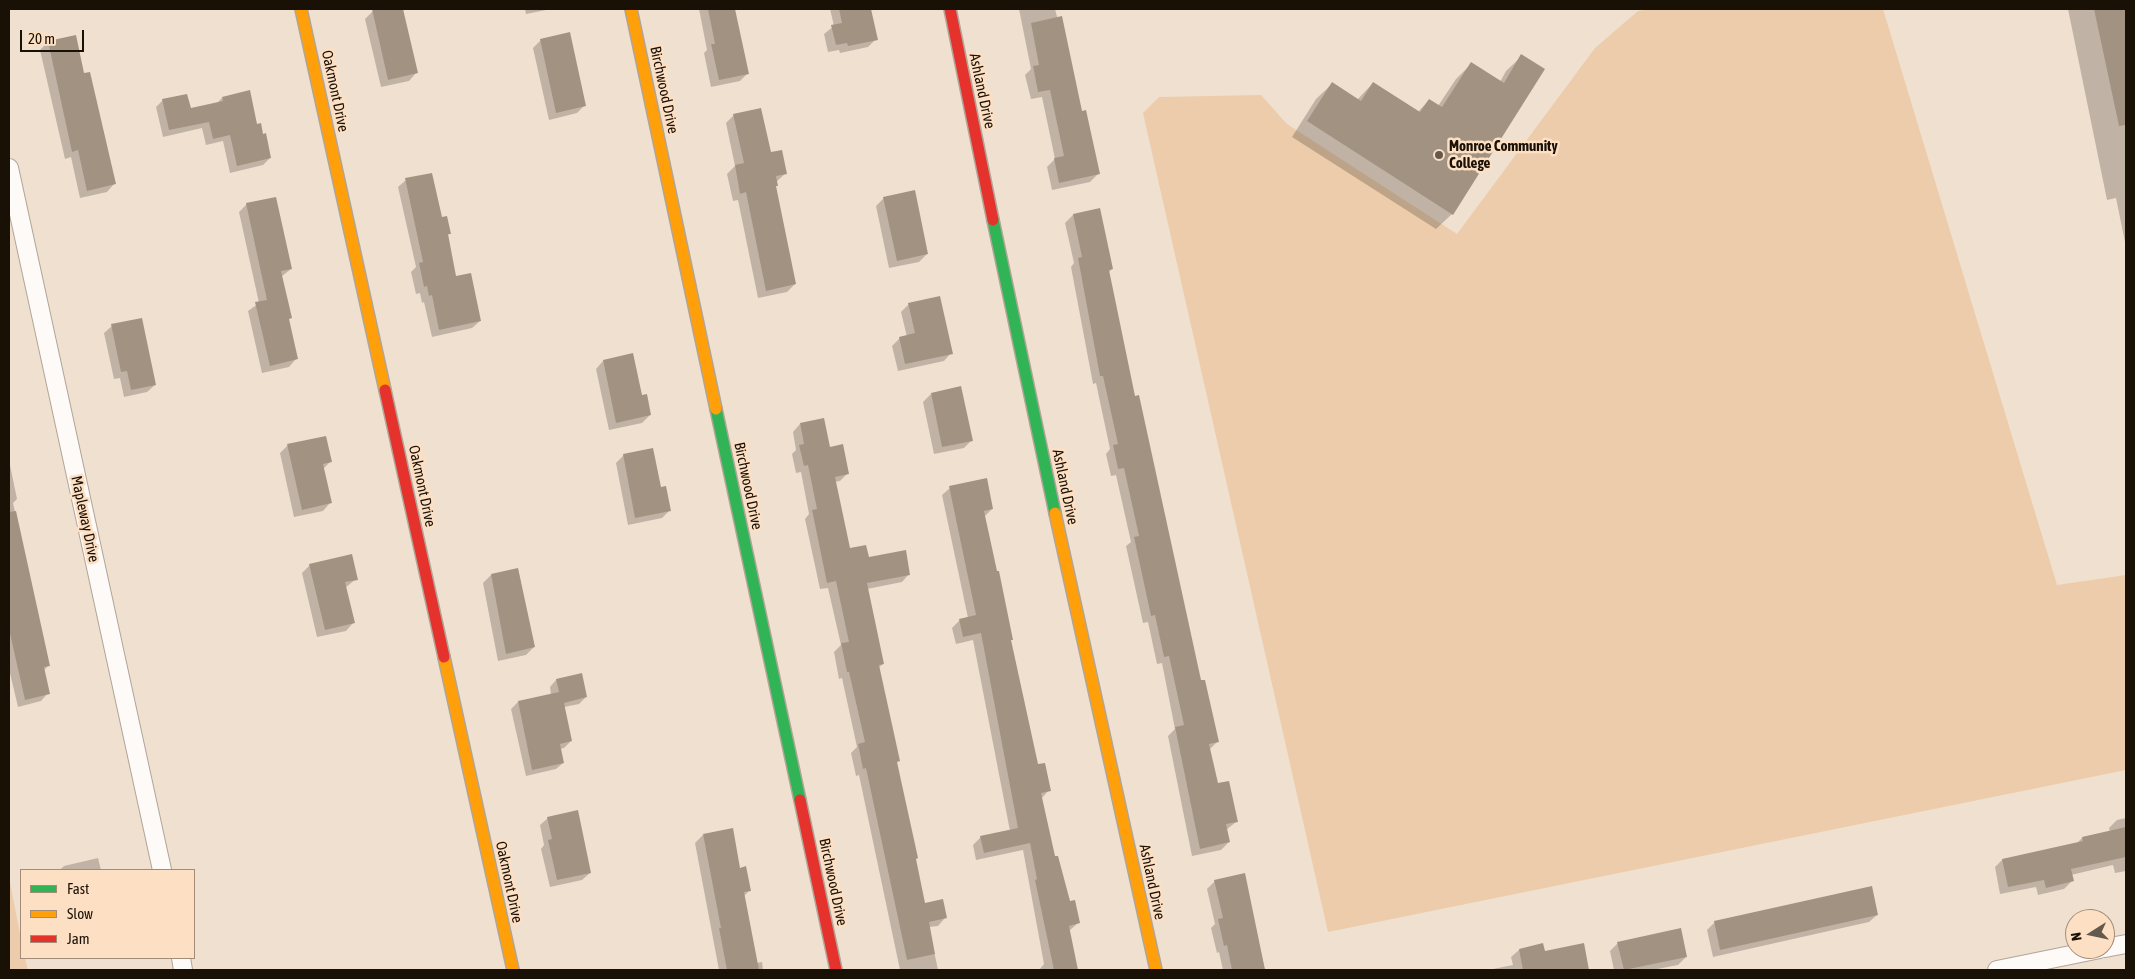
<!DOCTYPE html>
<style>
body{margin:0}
#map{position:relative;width:2135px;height:979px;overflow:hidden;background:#f0e0d0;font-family:"Asap Condensed",sans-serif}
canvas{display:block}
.frame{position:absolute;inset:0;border:10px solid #191006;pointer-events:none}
.legend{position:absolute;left:20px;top:869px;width:175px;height:90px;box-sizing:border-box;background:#fddfc3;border:1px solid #a28c77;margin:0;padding:6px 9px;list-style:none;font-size:15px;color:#191006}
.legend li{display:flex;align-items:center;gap:10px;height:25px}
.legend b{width:25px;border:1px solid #a28c77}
.north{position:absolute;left:2065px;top:909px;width:50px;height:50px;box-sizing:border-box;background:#fddfc3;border:1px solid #a28c77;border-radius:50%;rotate:260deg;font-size:14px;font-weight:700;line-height:20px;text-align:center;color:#191006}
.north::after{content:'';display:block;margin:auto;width:18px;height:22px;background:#64594d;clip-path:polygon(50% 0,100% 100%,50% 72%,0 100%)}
.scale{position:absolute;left:20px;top:30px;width:64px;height:22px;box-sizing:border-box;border:2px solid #191006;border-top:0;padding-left:6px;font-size:15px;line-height:18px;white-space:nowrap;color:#191006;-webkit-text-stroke:4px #fddfc3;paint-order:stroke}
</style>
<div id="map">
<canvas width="2135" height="979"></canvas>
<div class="frame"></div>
<ul class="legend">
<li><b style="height:6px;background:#30b455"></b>Fast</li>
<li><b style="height:6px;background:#ff9f0a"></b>Slow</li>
<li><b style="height:6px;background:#e5322d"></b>Jam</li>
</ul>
<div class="north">N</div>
<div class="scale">20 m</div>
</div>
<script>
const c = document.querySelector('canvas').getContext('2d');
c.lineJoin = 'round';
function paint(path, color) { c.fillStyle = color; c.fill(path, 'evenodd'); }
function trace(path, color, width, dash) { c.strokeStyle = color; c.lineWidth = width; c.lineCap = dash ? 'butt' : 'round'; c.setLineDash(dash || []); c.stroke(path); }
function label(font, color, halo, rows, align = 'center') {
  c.font = font + ' "Asap Condensed",sans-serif'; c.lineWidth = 5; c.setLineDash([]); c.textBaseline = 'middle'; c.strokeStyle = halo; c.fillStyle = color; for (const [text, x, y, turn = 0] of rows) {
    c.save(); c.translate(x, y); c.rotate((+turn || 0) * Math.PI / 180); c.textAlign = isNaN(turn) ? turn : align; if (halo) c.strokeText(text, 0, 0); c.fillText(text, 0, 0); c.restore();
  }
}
paint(new Path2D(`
 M 1651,9 L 1883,9 L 2057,585 L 2126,575 L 2126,770 L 1328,932 L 1143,113 L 1159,97 L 1261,95 L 1287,124 L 1457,234 L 1595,48 L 1638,11 Z
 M 9,877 L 21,939 L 21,958 L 25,958 L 28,970 L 9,970 Z`), '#edccab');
paint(new Path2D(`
 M 384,9 L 402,9 L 416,73 L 409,81 L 381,87 L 365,19 L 373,11 Z
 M 525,9 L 551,9 L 526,14 Z
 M 699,9 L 734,9 L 748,73 L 740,81 L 711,87 L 704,53 L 707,50 Z
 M 830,9 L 870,9 L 876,39 L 868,47 L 840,53 L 839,50 L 828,52 L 824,34 L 834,26 Z
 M 1019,9 L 1055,9 L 1098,174 L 1090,182 L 1052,190 L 1047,167 L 1055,159 L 1042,97 L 1031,99 L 1025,75 L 1031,69 Z
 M 2068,9 L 2126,9 L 2126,247 L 2116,198 L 2107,200 Z
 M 75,36 L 83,74 L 114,184 L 107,192 L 80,198 L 71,157 L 65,159 L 40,50 L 48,42 Z
 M 541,40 L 585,105 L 577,113 L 549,120 L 533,48 Z
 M 1522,56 L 1452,214 L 1436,229 L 1292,137 L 1316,99 L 1332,84 L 1357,100 L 1373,83 L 1418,112 L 1429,100 L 1438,106 L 1456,79 L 1471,64 L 1500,82 L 1506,71 Z
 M 222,98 L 256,125 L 270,158 L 263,165 L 230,173 L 223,141 L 206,145 L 202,128 L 163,137 L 156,107 L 163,100 L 190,110 L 216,104 Z
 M 734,115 L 786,173 L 776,182 L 775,187 L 795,284 L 787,292 L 758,298 L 738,200 L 733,201 L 727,174 L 735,166 L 726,123 Z
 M 406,180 L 441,218 L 450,233 L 447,236 L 455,278 L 480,321 L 472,328 L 432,337 L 424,302 L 422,303 L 420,293 L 416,294 L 411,272 L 416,267 L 398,187 Z
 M 884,198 L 927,254 L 919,262 L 889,268 L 876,206 Z
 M 247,204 L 291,269 L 281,277 L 296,359 L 289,367 L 262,373 L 248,311 L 259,303 L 239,212 Z
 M 1099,210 L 1112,269 L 1108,273 L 1134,398 L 1200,682 L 1217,742 L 1209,750 L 1217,785 L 1236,822 L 1226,830 L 1229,842 L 1221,850 L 1192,856 L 1168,736 L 1175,729 L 1162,663 L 1157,664 L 1148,622 L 1143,623 L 1126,546 L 1131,542 L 1116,475 L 1111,476 L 1106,454 L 1110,449 L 1096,383 L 1093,384 L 1071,267 L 1074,263 L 1065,223 L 1073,215 Z
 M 909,304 L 951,353 L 944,361 L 898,371 L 892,346 L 900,338 L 907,337 L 901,312 Z
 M 112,326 L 155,385 L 147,392 L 124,397 L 120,378 L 114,379 L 104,333 Z
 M 603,361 L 650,415 L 642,423 L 609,430 L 596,369 Z
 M 931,394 L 972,440 L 964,448 L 934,454 L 923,402 Z
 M 800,424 L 829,448 L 848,473 L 840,481 L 835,482 L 849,550 L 909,574 L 902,582 L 867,589 L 883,664 L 878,668 L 898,761 L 896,763 L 924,904 L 945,918 L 938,926 L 929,927 L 938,970 L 900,970 L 859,775 L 856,776 L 851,753 L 857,747 L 842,678 L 839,679 L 834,652 L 841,645 L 828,588 L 820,589 L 805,519 L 809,514 L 801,472 L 796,473 L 792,454 L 796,450 L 793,432 Z
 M 287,446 L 330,462 L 323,469 L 330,503 L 323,511 L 294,517 L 280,453 Z
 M 624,455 L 660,489 L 670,510 L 662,518 L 628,525 L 616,463 Z
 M 9,460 L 17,499 L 13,503 L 49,665 L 43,671 L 48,693 L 41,701 L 18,707 L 9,669 Z
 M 950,488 L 992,509 L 984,517 L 1012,639 L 1010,641 L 1037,766 L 1049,790 L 1041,799 L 1054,858 L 1078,923 L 1069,931 L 1077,970 L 1039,970 L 1044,964 L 1023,850 L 976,860 L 973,845 L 981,837 L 1010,831 L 973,640 L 956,644 L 952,628 L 960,620 L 968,618 L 942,495 Z
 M 310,565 L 356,579 L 345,588 L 353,623 L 346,631 L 317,637 L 302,573 Z
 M 518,569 L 534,647 L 526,655 L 498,661 L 483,583 L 491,575 Z
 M 556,680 L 586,697 L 579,704 L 564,707 L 571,741 L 564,748 L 560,749 L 563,763 L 556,769 L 526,776 L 511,709 L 518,702 L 551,695 L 550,687 Z
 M 548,818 L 590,873 L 582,880 L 550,887 L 541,849 L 544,845 L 540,825 Z
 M 2126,818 L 2126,871 L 2115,873 L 2113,865 L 2071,875 L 2072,881 L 2064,889 L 2038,895 L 2036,887 L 2000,894 L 1995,867 L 2002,860 L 2077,843 L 2082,838 L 2110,832 L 2109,828 L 2117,820 Z
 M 703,835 L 739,869 L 750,890 L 743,897 L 756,963 L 762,962 L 763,970 L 719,970 L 695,843 Z
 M 98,858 L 101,870 L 60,870 L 64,866 Z
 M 1244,874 L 1265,970 L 1223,970 L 1219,952 L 1217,953 L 1211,928 L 1215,924 L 1207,889 L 1215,881 Z
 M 1877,915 L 1869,922 L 1713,957 L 1707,930 L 1715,922 Z
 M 1618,943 L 1686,957 L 1678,965 L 1652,970 L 1614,970 L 1610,951 Z
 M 1583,945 L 1588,970 L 1488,970 L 1513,965 L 1511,957 L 1519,950 L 1544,953 Z`), '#0003');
paint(new Path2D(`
 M 372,9 L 403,9 L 418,73 L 388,80 Z
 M 708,9 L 735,9 L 749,74 L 719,80 L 711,44 L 715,44 Z
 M 839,9 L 871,9 L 878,40 L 848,46 L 847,43 L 836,45 L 831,25 L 842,23 Z
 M 2094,9 L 2126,9 L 2126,125 L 2119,126 Z
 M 1062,16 L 1082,111 L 1086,110 L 1100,174 L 1059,183 L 1054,158 L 1064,156 L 1050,90 L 1038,92 L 1033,66 L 1039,65 L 1031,23 Z
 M 570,32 L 586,106 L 556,113 L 540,39 Z
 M 76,35 L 84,73 L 90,72 L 116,184 L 87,191 L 78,150 L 72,152 L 48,41 Z
 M 1521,54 L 1545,69 L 1453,215 L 1307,121 L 1332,82 L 1361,101 L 1373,82 L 1420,112 L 1429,99 L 1442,107 L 1471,62 L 1504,83 Z
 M 250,90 L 257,124 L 261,123 L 263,134 L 266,133 L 271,158 L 237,166 L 230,135 L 213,139 L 209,122 L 169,130 L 162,99 L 187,94 L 191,108 L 223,101 L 222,97 Z
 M 761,108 L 771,152 L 782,150 L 787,174 L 776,176 L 778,186 L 776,186 L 796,284 L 766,291 L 746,192 L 740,194 L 735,165 L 744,163 L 733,114 Z
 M 432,173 L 442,217 L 447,216 L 451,234 L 448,234 L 456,276 L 471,273 L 481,321 L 439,330 L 432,295 L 429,296 L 427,286 L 424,287 L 419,263 L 423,262 L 405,178 Z
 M 915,190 L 928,254 L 897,261 L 883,197 Z
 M 276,197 L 292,269 L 281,271 L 292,318 L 289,319 L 298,359 L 270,366 L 255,302 L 267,300 L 246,203 Z
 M 1100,208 L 1113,269 L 1109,270 L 1135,396 L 1139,395 L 1201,680 L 1205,680 L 1219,742 L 1209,744 L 1218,783 L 1229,781 L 1238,822 L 1226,824 L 1230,842 L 1200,849 L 1175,727 L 1184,725 L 1169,656 L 1164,657 L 1155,615 L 1151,616 L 1134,537 L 1139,536 L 1124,468 L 1118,469 L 1113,445 L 1118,444 L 1103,376 L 1100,376 L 1078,258 L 1082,257 L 1073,214 Z
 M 940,296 L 953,354 L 905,364 L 899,337 L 915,333 L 908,303 Z
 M 142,318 L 156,385 L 131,390 L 127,371 L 121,372 L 111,324 Z
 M 633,353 L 642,395 L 647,394 L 651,415 L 616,423 L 603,360 Z
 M 961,386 L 973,441 L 942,447 L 931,393 Z
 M 824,418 L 830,447 L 843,444 L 849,474 L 835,477 L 850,548 L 866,545 L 869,557 L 906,550 L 910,575 L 867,583 L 884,664 L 879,665 L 900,761 L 897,762 L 918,858 L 916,859 L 925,903 L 943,899 L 947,918 L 929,922 L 935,954 L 907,960 L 866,768 L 863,769 L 858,744 L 865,742 L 849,672 L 847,672 L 841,643 L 849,642 L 836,581 L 827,583 L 812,510 L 817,509 L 808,465 L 804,466 L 799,445 L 804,444 L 800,423 Z
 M 326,436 L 332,462 L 323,464 L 332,503 L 302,510 L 287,444 Z
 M 653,448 L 661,487 L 666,486 L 671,511 L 635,518 L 623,454 Z
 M 987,478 L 993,509 L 984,511 L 997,571 L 999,571 L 1013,640 L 1011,640 L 1038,764 L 1045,763 L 1051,791 L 1041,793 L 1055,856 L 1058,856 L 1070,901 L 1075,900 L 1080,923 L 1069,926 L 1078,970 L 1054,970 L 1035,880 L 1037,879 L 1030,843 L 984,853 L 980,836 L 1018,828 L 981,633 L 963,637 L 959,619 L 976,615 L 949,486 Z
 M 16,511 L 50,666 L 44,667 L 50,694 L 25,700 L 9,629 L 9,512 Z
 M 352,554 L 358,580 L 345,582 L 355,623 L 325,630 L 309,564 Z
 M 518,568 L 535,647 L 506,654 L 491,574 Z
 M 582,673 L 587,697 L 564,703 L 572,741 L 560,744 L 564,763 L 532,770 L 518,701 L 559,692 L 556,679 Z
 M 578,810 L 591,873 L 557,880 L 548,840 L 552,839 L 547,817 Z
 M 2126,827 L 2126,857 L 2071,869 L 2074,881 L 2046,888 L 2044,880 L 2008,887 L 2002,859 L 2083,841 L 2082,837 Z
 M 733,828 L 740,868 L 746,866 L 751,891 L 744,892 L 759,970 L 727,970 L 719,928 L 721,928 L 703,834 Z
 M 1245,873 L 1265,970 L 1232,970 L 1227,945 L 1224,946 L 1218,919 L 1223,918 L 1214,880 Z
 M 1872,886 L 1878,915 L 1720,950 L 1714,921 Z
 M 1681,928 L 1687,957 L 1624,970 L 1617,942 Z
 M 1543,943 L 1545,951 L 1584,943 L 1589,970 L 1523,970 L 1519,949 Z`), '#a29282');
const street = new Path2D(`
 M 9,168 L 162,870
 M 2105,948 L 2126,944
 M 181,958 L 183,970
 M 1997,970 L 2100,949`);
const fast = new Path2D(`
 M 993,220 L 1055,513
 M 716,409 L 800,800`);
const slow = new Path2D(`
 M 301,9 L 385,390
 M 631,9 L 716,409
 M 1055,513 L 1156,970
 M 444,657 L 513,970`);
const jam = new Path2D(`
 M 950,9 L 993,220
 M 385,390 L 444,657
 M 800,800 L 836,970`);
trace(street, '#b1a598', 20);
trace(fast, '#b1a598', 14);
trace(slow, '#b1a598', 14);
trace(jam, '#b1a598', 14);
trace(street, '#fdfaf8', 18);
trace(fast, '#30b455', 11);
trace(slow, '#ff9f0a', 11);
trace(jam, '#e5322d', 11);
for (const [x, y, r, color] of [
 [1439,155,5,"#64594d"]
]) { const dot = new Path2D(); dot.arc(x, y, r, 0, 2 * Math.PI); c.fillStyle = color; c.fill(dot); trace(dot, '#fddfc3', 2); }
label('15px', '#191006', '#fddfc3', [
 ["Birchwood Drive",664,90,78],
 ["Oakmont Drive",335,91,78],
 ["Ashland Drive",982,91,78],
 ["Oakmont Drive",422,486,78],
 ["Birchwood Drive",748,486,78],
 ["Ashland Drive",1065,487,78],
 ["Mapleway Drive",85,519,78],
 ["Oakmont Drive",509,882,78],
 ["Birchwood Drive",833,882,78],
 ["Ashland Drive",1152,882,78]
]);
label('bold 15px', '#191006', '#fddfc3', [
 ["Monroe Community",1449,146],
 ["College",1449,163]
], 'left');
</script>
